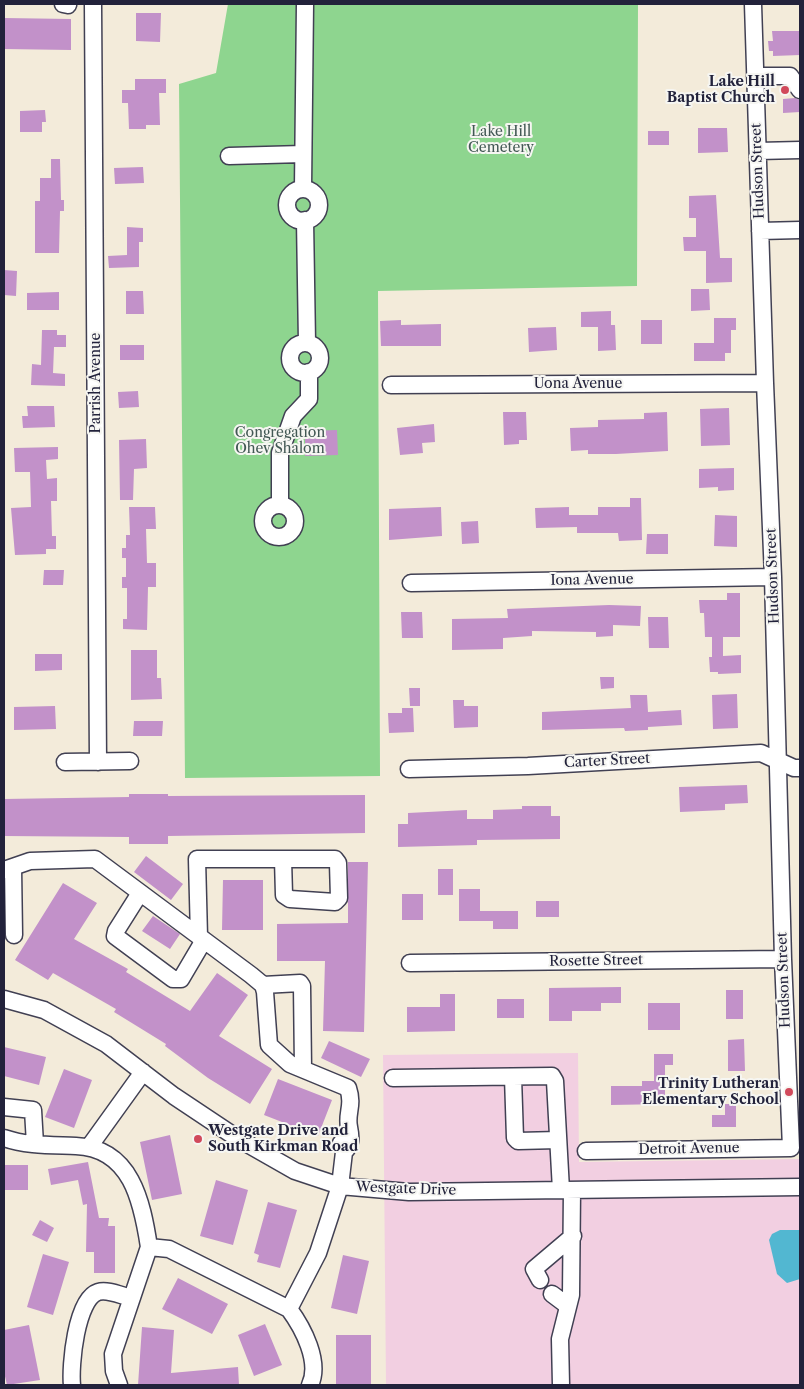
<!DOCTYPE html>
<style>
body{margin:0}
#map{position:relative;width:804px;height:1389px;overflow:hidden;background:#f3ebda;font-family:"Libre Caslon Text",serif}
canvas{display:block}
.frame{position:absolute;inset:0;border:5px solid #22223b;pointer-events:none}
</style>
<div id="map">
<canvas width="804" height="1389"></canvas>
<div class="frame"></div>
</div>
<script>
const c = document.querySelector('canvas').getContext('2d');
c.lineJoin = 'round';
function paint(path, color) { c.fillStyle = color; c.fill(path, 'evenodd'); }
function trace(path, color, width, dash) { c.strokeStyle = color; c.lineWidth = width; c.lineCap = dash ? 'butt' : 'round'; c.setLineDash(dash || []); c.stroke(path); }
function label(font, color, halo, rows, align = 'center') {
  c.font = font + ' "Libre Caslon Text",serif'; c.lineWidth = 4; c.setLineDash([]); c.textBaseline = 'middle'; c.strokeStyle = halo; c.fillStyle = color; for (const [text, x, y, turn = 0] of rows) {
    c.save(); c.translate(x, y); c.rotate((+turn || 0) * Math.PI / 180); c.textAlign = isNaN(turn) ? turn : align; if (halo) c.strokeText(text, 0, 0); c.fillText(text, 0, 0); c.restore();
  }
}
paint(new Path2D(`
 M 578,1053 L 579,1162 L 800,1159 L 800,1385 L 386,1385 L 383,1055 Z`), '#f2cfe1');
paint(new Path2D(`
 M 228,4 L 638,4 L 637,286 L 378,291 L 380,776 L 185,778 L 179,84 L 216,73 Z`), '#8ed58f');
paint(new Path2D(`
 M 780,1230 L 800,1230 L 800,1279 L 787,1283 L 777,1274 L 769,1240 L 772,1234 Z`), '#52b7d1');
paint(new Path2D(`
 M 136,13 L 161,13 L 160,42 L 136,41 Z
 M 4,18 L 71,19 L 71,50 L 4,49 Z
 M 772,31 L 800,31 L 800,55 L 773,56 L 773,51 L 769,51 L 768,41 L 773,41 Z
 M 135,79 L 166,79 L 166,93 L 159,93 L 160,125 L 146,125 L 146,129 L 129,129 L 128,103 L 122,103 L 122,90 L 135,90 Z
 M 795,98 L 800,100 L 800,112 L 783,113 L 783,99 Z
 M 45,110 L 46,122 L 42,122 L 42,132 L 20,132 L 20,111 Z
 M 698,128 L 727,128 L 728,152 L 698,153 Z
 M 648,131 L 669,131 L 669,145 L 648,145 Z
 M 51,159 L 60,159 L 61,200 L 64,200 L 64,211 L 60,211 L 59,253 L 35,253 L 35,201 L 40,201 L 40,178 L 51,178 Z
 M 143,167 L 144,183 L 115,184 L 114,168 Z
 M 716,195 L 720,258 L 732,258 L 732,282 L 706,283 L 706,251 L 684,251 L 683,237 L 696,237 L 696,218 L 689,218 L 689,196 Z
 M 127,227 L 143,228 L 143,242 L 139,242 L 139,267 L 109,268 L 108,256 L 127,255 Z
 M 4,270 L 17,271 L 16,296 L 4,295 Z
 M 691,289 L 709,289 L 710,310 L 691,311 Z
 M 126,291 L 143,291 L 144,314 L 126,314 Z
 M 59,292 L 59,310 L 27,310 L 27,293 Z
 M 611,311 L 611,325 L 615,325 L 616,350 L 598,351 L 598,327 L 581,327 L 581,312 Z
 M 714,318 L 736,318 L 736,330 L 731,330 L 731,353 L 725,353 L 725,361 L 694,361 L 694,343 L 714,343 Z
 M 401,320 L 401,325 L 441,324 L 441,346 L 381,346 L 380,321 Z
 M 641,320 L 662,320 L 662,344 L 641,344 Z
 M 556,327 L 557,350 L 529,352 L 528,328 Z
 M 42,330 L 57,330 L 57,335 L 66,335 L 66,347 L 54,347 L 53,373 L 65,374 L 65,386 L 31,385 L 32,364 L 41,365 Z
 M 120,345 L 144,345 L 144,360 L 120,360 Z
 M 138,391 L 139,407 L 119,408 L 118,392 Z
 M 27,406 L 54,406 L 55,427 L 23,428 L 22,416 L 28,416 Z
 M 729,408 L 730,445 L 701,446 L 700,409 Z
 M 503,412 L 526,412 L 527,440 L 519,440 L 519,444 L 504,445 Z
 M 667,412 L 668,451 L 616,454 L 588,454 L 588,450 L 571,451 L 570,428 L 598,427 L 598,420 L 644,419 L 644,413 Z
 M 434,424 L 435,442 L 422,443 L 423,453 L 400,455 L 397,428 Z
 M 337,430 L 338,455 L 305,456 L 305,431 Z
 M 146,439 L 147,468 L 134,469 L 133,500 L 120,500 L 119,440 Z
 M 58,447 L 58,459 L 46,460 L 47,479 L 57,478 L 57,501 L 51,501 L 52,536 L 56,536 L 56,549 L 46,549 L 46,554 L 15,555 L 11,508 L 31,507 L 30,472 L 15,472 L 14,448 Z
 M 734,468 L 734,490 L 718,491 L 718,487 L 699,488 L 699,469 Z
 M 630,498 L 641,498 L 642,540 L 619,541 L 618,533 L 577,533 L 577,527 L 536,528 L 535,508 L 569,507 L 569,515 L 598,515 L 598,507 L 630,507 Z
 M 129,507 L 155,507 L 156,529 L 146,529 L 147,563 L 156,563 L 156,587 L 148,587 L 147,630 L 123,629 L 123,619 L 127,619 L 127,588 L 122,588 L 122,577 L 126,577 L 126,558 L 122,558 L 122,548 L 126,548 L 126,535 L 130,535 Z
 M 441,507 L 442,536 L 389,540 L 389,509 Z
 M 715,515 L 737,516 L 737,547 L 714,546 Z
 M 478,521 L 479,543 L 462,544 L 461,522 Z
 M 647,534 L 668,534 L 668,554 L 646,554 Z
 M 44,570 L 64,570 L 63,585 L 43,585 Z
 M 727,593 L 740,593 L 740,637 L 723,637 L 723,656 L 741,655 L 741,673 L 718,674 L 718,672 L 710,672 L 709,657 L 712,657 L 712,637 L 705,637 L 704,613 L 700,613 L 699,600 L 727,600 Z
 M 609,605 L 641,606 L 640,626 L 613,625 L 613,636 L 596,637 L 596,632 L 532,631 L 532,636 L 503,638 L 503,649 L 452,650 L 452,619 L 508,618 L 507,609 Z
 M 401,612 L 422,612 L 423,638 L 402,638 Z
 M 648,617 L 668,617 L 669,648 L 649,648 Z
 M 131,650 L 157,650 L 157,678 L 161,678 L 162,699 L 131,700 Z
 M 35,654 L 62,654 L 62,670 L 35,671 Z
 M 600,677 L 614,677 L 614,688 L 601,689 Z
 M 409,688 L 420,688 L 420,706 L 410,706 Z
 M 737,694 L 738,728 L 713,729 L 712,695 Z
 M 630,695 L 647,695 L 648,712 L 681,710 L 682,725 L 648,727 L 648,730 L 625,731 L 624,728 L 542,730 L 542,712 L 631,708 Z
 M 453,700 L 464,700 L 464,706 L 478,706 L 478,727 L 454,728 Z
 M 55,706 L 56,729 L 14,730 L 14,707 Z
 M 402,708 L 413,708 L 414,732 L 389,733 L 388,713 L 402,713 Z
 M 134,721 L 163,721 L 162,736 L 133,736 Z
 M 747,785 L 748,803 L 725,804 L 725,810 L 680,812 L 679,787 Z
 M 129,794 L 168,794 L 168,796 L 365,795 L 365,833 L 168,836 L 168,844 L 129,844 L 129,837 L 4,836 L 4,799 L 129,797 Z
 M 522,806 L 551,806 L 551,816 L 560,816 L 560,839 L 477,840 L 477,845 L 398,847 L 398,824 L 408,824 L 408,813 L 467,810 L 467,819 L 493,819 L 493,810 L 522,809 Z
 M 146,856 L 183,884 L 171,900 L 134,872 Z
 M 348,862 L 368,862 L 364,1032 L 323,1031 L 325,961 L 277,961 L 277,924 L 348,923 Z
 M 438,869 L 453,869 L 453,895 L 438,895 Z
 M 223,880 L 263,880 L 263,930 L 222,930 Z
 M 63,883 L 97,903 L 74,939 L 128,969 L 126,972 L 190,1011 L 217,973 L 248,995 L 219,1036 L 272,1069 L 250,1104 L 208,1078 L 165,1046 L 166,1044 L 114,1012 L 116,1009 L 53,973 L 48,980 L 15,960 Z
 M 459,889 L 480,889 L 480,911 L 518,911 L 518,929 L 493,929 L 493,921 L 459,921 Z
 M 402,894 L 423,894 L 423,920 L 402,920 Z
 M 536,901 L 559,901 L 559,917 L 536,917 Z
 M 153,916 L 180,934 L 170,949 L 142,931 Z
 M 621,987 L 621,1003 L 601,1003 L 601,1011 L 572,1011 L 572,1021 L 549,1021 L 549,988 Z
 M 726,990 L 743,990 L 743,1019 L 726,1019 Z
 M 440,994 L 455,994 L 455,1031 L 407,1032 L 407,1007 L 440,1007 Z
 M 497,999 L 524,999 L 524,1018 L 497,1018 Z
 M 648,1003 L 680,1003 L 680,1030 L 648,1030 Z
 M 744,1039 L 745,1071 L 728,1071 L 728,1040 Z
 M 329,1041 L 370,1059 L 361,1077 L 321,1058 Z
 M 4,1047 L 46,1057 L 39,1085 L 4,1076 Z
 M 654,1054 L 673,1054 L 673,1065 L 665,1065 L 665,1104 L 611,1105 L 611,1086 L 642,1086 L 642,1081 L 654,1081 Z
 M 64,1069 L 92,1080 L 74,1128 L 45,1117 Z
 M 278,1079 L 332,1100 L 318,1136 L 264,1115 Z
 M 725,1104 L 736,1104 L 736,1127 L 712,1127 L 712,1115 L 725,1115 Z
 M 170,1135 L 182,1194 L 152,1200 L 140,1142 Z
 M 88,1162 L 99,1218 L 109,1218 L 108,1226 L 115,1226 L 115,1273 L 94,1273 L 94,1252 L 86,1252 L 87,1204 L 83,1205 L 78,1180 L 51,1185 L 48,1169 Z
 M 4,1165 L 28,1165 L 28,1190 L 4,1190 Z
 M 216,1180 L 248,1190 L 233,1245 L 200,1236 Z
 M 268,1202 L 297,1210 L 280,1268 L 257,1262 L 259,1255 L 254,1253 Z
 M 40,1220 L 54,1228 L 47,1242 L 32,1235 Z
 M 43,1254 L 69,1262 L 53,1315 L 27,1307 Z
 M 343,1255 L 369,1261 L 357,1314 L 331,1308 Z
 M 178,1278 L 228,1304 L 212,1334 L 162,1309 Z
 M 265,1324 L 282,1365 L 254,1376 L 238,1335 Z
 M 29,1325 L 40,1380 L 7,1385 L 4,1372 L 4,1330 Z
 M 142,1327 L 174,1330 L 171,1373 L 238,1367 L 239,1385 L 138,1385 Z
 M 336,1335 L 371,1335 L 371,1385 L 336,1385 Z`), '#c291c9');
const minor = new Path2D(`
 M 63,4 L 68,5
 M 93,4 L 98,762
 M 755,76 L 790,76 L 800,90
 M 758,151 L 800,150
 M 229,156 L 303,154
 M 303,188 L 305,4
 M287 205a16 16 0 1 1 32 0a16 16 0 1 1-32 0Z
 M 305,220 L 307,343
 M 760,231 L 800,230
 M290 358a15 15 0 1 1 30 0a15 15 0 1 1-30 0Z
 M 391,385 L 765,383
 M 280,504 L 280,453 L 293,416 L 309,399 L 309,372
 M263 521a16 16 0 1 1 32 0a16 16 0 1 1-32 0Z
 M 411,583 L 773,577
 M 65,762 L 130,761
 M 409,769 L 528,766 L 761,753 L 794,768 L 800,768
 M 13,867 L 14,935
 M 4,870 L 30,861 L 95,859 L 251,975 L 263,985 L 265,992 L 269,1045 L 290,1064 L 348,1088 C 354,1106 346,1113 349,1127 C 351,1137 352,1145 344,1152
 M 140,893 L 116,931 L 115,936 L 173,979 L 181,979 L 204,940
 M 199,937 L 197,859 L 335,859 L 338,863 L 339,898 L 335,902 L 290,899 L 284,895 L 283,859
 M 410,963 L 783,959
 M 263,985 L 300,983 L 302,986 L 303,1069
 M 4,999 L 44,1010 L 106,1044 L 174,1096 L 237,1138 L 295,1171 L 340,1186 L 409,1192 L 800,1187
 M 513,1077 L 515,1138 L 518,1141 L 558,1140
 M 393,1078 L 552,1076 L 555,1081 L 561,1190
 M 4,1107 L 33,1110 L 35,1144
 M 4,1138 C 27,1146 52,1145 76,1146 C 131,1148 142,1201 149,1247 L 169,1249 L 289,1309 C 303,1328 321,1362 310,1385
 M 89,1147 L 143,1072
 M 586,1151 L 791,1148 L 783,959 L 773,577 L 765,383 L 753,4
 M 540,1280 L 534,1269 L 573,1236
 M 552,1294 L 568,1306
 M 289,1309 L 318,1253 L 340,1186 L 344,1152 L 341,1143
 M 72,1385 C 70,1366 76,1299 98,1292 C 108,1289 122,1296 132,1298
 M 119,1385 L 114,1371 L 113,1354 L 149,1247
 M 561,1385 L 560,1339 L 571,1295 L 572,1190`);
trace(minor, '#414053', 19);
trace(minor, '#fff', 16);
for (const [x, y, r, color] of [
 [785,90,5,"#d1495b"],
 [789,1092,5,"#d1495b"],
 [198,1139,5,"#d1495b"]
]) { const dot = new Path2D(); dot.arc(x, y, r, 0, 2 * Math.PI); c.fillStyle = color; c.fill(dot); trace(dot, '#f6f6f2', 2); }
label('bold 14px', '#22223b', '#f6f6f2', [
 ["Lake Hill",775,82],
 ["Baptist Church",775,98],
 ["Trinity Lutheran",779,1084],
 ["Elementary School",779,1100],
 ["Westgate Drive and",208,1131,"left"],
 ["South Kirkman Road",208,1147,"left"]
], 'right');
label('14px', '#425854', '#f6f6f2', [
 ["Lake Hill",501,132],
 ["Cemetery",501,148],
 ["Congregation",280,433],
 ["Ohev Shalom",280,449]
]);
label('14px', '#22223b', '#f6f6f2', [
 ["Hudson Street",758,171,-92],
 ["Parrish Avenue",96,383,-90],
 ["Uona Avenue",578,384],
 ["Hudson Street",773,576,-92],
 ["Iona Avenue",592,580,-1],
 ["Carter Street",607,761,-3],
 ["Rosette Street",596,961,-1],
 ["Hudson Street",784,980,-92],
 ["Detroit Avenue",689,1149,-1],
 ["Westgate Drive",406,1189,2]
]);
</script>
